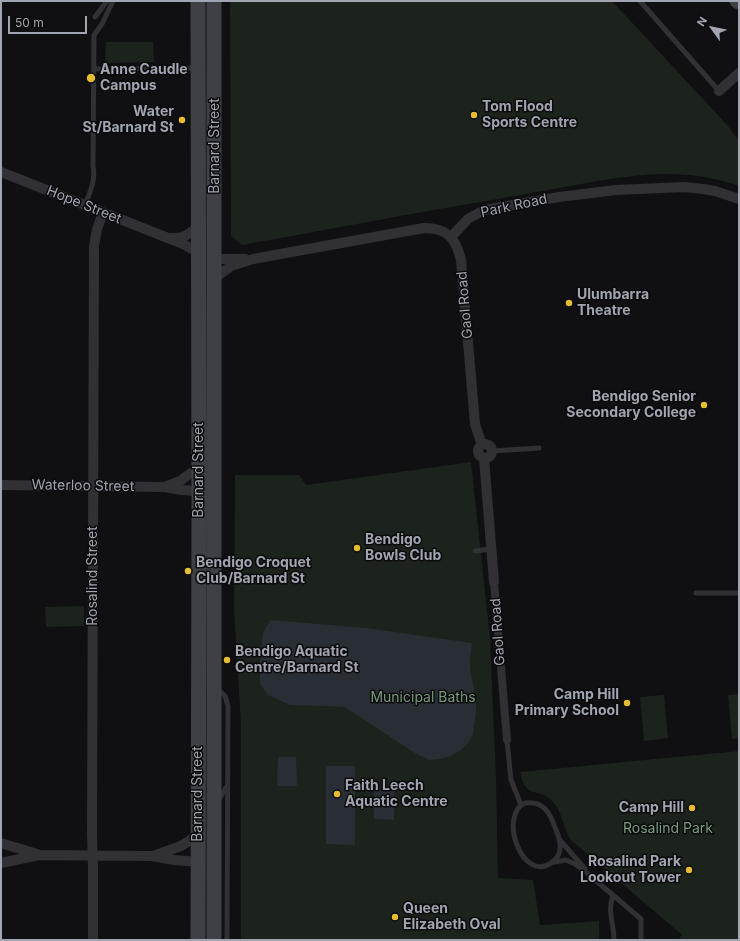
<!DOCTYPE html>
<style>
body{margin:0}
#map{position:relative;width:740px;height:941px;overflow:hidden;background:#100f11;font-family:Inter,sans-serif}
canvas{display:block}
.frame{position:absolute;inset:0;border:2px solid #a1a4b1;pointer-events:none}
.north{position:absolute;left:692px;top:8px;width:40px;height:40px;-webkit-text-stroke:3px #0b0b0c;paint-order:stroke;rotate:303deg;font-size:11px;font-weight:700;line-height:16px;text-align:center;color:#a1a4b1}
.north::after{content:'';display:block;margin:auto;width:14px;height:18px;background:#a1a4b1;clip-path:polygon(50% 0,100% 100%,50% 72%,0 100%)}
.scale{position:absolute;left:8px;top:16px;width:79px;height:18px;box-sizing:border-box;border:2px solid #a1a4b1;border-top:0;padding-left:5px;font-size:12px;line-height:14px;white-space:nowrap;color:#a1a4b1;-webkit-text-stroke:3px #0b0b0c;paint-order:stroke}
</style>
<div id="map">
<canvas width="740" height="941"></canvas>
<div class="frame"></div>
<div class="north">N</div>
<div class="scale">50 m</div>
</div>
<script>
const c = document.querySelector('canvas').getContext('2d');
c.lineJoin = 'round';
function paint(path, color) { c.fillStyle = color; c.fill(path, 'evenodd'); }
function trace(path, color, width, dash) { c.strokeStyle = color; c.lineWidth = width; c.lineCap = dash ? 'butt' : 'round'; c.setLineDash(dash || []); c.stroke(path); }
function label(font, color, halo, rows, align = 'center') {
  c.font = font + ' Inter,sans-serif'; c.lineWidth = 3; c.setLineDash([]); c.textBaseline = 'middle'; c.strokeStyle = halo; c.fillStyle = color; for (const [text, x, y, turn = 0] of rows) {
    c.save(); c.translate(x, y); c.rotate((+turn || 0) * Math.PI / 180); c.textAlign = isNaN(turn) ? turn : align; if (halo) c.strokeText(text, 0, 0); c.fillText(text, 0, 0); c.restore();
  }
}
paint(new Path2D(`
 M 230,1 L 612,1 L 728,126 L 739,141 L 739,186 C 683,167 637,174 581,184 C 553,189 525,194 498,199 C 412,213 327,230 242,245 L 231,236 Z
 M 106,42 L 153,42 L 154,62 L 105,63 Z
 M 471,462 L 490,638 L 496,778 L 498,878 L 533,880 L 540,925 L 599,921 L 599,940 L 241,940 L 241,723 L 234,610 L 235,475 L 299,475 L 306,485 Z
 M 84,606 L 84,626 L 46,627 L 45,607 Z
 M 739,694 L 739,738 L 732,739 L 728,695 Z
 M 664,695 L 668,738 L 644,741 L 640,697 Z
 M 739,751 L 739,940 L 678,940 L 682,935 L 571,840 C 563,829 563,814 554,803 C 539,785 526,802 520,772 Z`), '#1c231d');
paint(new Path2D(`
 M 270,620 L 366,628 L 472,643 L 470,656 L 470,669 L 476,700 L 476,713 L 473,734 L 469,742 L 461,750 L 451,756 L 440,759 L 429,760 L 415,753 L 345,707 L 324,706 L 290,705 L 268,695 L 260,684 L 260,660 L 263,633 Z
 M 278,757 L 296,757 L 297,786 L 277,786 Z
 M 326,766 L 355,766 L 355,845 L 326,844 Z
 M 374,791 L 394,791 L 394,820 L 374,819 Z`), '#292e35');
trace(new Path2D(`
 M 640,1 L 719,91
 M 95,17 L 107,1
 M 94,69 L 197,68
 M 85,205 C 90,192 96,180 93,166 L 94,35 L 102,24 L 113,1
 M 492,451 L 539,448
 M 475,551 L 491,549
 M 696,593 L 739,593
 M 218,689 L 225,696 L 228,706 L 227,940
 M 507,740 L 511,780 L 521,805
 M 218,801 L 227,786
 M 525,803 C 545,801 550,813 556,830 C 558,835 561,841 560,848 C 560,854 556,860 551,863 C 522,883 498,815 525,803 Z
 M 559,839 L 585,869
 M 554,862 L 566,860 L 575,864 L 587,873 L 641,919 L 641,940
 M 613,895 C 607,912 614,923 614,940`), '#313135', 5);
trace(new Path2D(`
 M 494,582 L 507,740`), '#313135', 8);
trace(new Path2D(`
 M 719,91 L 739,73
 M 1,172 L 183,244 L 199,253
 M 451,237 L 468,219 L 484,210 L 559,197 L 616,190 L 684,187 L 703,189 L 715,191 L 739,199
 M 171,238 C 185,238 188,235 198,226
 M 215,259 L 245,259
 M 215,278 L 231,266 L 253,259 L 424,228 C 447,228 456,238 461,260 L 475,424 L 482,445
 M478 451a7 7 0 1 1 14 0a7 7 0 1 1-14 0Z
 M 484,458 L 494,582
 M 1,485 L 165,487 L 181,490 L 199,491
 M 165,487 L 180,481 L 199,467
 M 1,843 L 37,854
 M 153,856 L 181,846 L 198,835
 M 1,863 L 39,855 L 151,856 L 174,860 L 198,862
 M 93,940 L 93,869 L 92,833 L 94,246 L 97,229 L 103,213`), '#313135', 10);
trace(new Path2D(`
 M 198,1 L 199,504 L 198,940
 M 214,1 L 214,940
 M 737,1 L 739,2`), '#3f4045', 15);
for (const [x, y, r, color] of [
 [91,78,5,"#e6bd32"],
 [474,115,4,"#e6bd32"],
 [182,120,4,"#e6bd32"],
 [569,303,4,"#e6bd32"],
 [704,405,4,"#e6bd32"],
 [357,548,4,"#e6bd32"],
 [188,571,4,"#e6bd32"],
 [227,660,4,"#e6bd32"],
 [627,703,4,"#e6bd32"],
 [337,794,4,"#e6bd32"],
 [692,808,4,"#e6bd32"],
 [689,870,4,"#e6bd32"],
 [395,917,4,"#e6bd32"]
]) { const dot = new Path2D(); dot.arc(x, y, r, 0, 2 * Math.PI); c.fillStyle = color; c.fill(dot); trace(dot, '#0b0b0c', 1.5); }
label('bold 14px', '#a1a4b1', '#0b0b0c', [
 ["Anne Caudle",100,70],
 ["Campus",100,86],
 ["Tom Flood",482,107],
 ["Sports Centre",482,123],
 ["Water",174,112,"right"],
 ["St/Barnard St",174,128,"right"],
 ["Ulumbarra",577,295],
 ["Theatre",577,311],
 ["Bendigo Senior",696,397,"right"],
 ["Secondary College",696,413,"right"],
 ["Bendigo",365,540],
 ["Bowls Club",365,556],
 ["Bendigo Croquet",196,563],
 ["Club/Barnard St",196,579],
 ["Bendigo Aquatic",235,652],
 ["Centre/Barnard St",235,668],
 ["Camp Hill",619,695,"right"],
 ["Primary School",619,711,"right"],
 ["Faith Leech",345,786],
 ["Aquatic Centre",345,802],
 ["Camp Hill",684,808,"right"],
 ["Rosalind Park",681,862,"right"],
 ["Lookout Tower",681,878,"right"],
 ["Queen",403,909],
 ["Elizabeth Oval",403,925]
], 'left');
label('14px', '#a1a4b1', '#0b0b0c', [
 ["Barnard Street",215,146,-90],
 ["Hope Street",84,205,22],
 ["Park Road",514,206,-12],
 ["Gaol Road",465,305,-95],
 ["Barnard Street",199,470,-90],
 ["Waterloo Street",83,486,1],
 ["Rosalind Street",93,576,-90],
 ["Gaol Road",498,632,-94],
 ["Barnard Street",198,794,-90]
]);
label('14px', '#799b7f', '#0b0b0c', [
 ["Municipal Baths",423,698],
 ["Rosalind Park",668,829]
]);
</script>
